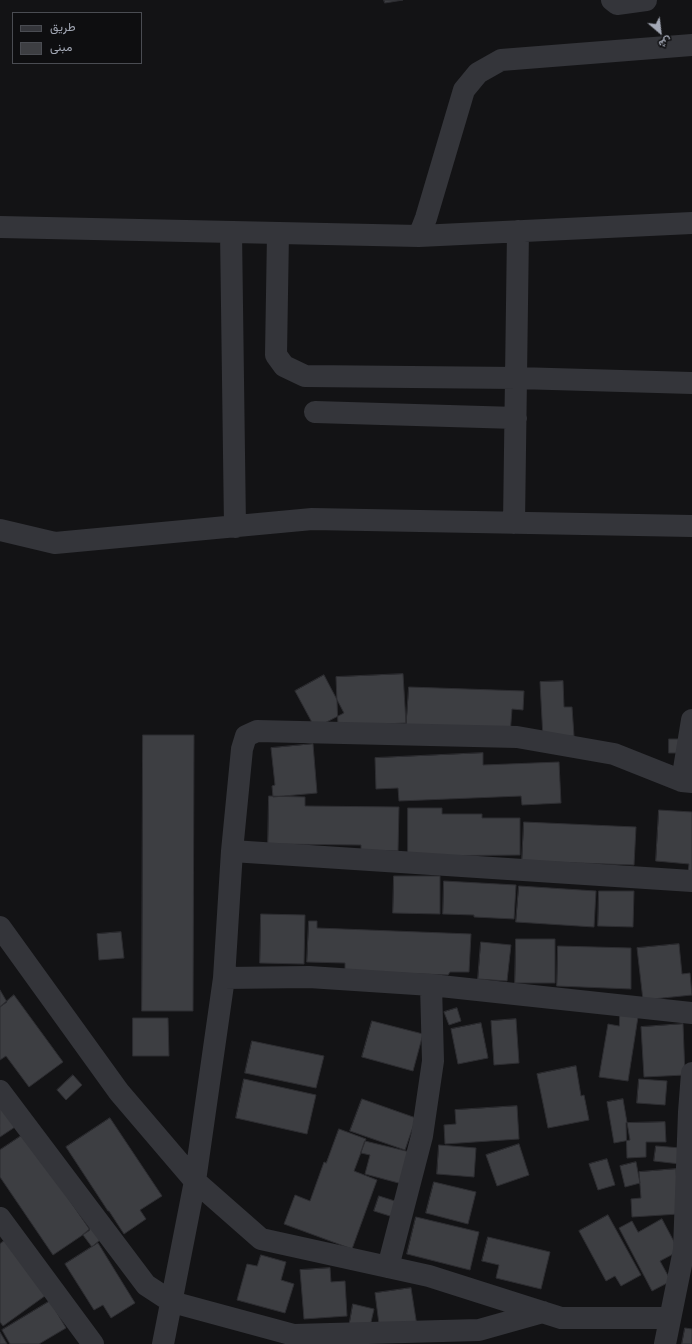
<!DOCTYPE html>
<meta charset="utf-8">
<style>
body{margin:0}
#map{position:relative;width:692px;height:1344px;overflow:hidden;background:#131315;font-family:"IBM Plex Sans",Vazirmatn,sans-serif}
canvas{display:block}
.legend{position:absolute;left:12px;top:12px;width:130px;height:52px;box-sizing:border-box;background:#0e0e10;border:1px solid #4a4c52;margin:0;padding:5px 7px;list-style:none;font-size:12px;color:#a4a9b6}
.legend li{display:flex;align-items:center;gap:8px;height:20px}
.legend b{width:20px;border:1px solid #4a4c52}
.north{position:absolute;left:640px;top:12px;width:40px;height:40px;-webkit-text-stroke:3px #0e0e10;paint-order:stroke;rotate:152deg;font-size:11px;font-weight:700;line-height:16px;text-align:center;color:#a4a9b6}
.north::after{content:'';display:block;margin:auto;width:14px;height:18px;background:#a4a9b6;clip-path:polygon(50% 0,100% 100%,50% 72%,0 100%)}
</style>
<div id="map">
<canvas width="692" height="1344"></canvas>
<ul class="legend">
<li><b style="height:5px;background:#34353a"></b>طريق</li>
<li><b style="height:11px;background:#3d3e42"></b>مبنى</li>
</ul>
<div class="north">ش</div>
</div>
<script>
const c = document.querySelector('canvas').getContext('2d');
c.lineJoin = 'round';
function paint(path, color) { c.fillStyle = color; c.fill(path, 'evenodd'); }
function trace(path, color, width, dash) { c.strokeStyle = color; c.lineWidth = width; c.lineCap = dash ? 'butt' : 'round'; c.setLineDash(dash || []); c.stroke(path); }
const building = new Path2D(`
 M 384,0 L 403,0 L 385,3 Z
 M 403,674 L 406,723 L 338,726 L 336,677 Z
 M 324,675 L 344,713 L 315,728 L 295,691 Z
 M 563,681 L 564,707 L 572,707 L 574,736 L 543,738 L 540,682 Z
 M 409,687 L 524,691 L 523,710 L 512,709 L 510,735 L 406,730 Z
 M 143,735 L 194,735 L 193,1011 L 142,1011 Z
 M 669,739 L 680,739 L 680,753 L 669,753 Z
 M 313,744 L 317,793 L 273,797 L 272,786 L 275,785 L 271,748 Z
 M 483,753 L 483,765 L 559,762 L 561,803 L 522,805 L 521,796 L 399,801 L 398,788 L 376,789 L 375,758 Z
 M 269,796 L 305,797 L 305,806 L 399,807 L 398,851 L 361,850 L 361,845 L 268,844 Z
 M 408,808 L 442,808 L 442,814 L 482,814 L 482,818 L 520,818 L 520,855 L 408,856 Z
 M 659,810 L 692,812 L 692,874 L 688,874 L 689,864 L 656,861 Z
 M 524,822 L 636,827 L 634,865 L 522,861 Z
 M 394,876 L 440,876 L 440,914 L 393,913 Z
 M 444,881 L 516,885 L 514,919 L 474,917 L 474,915 L 443,914 Z
 M 519,886 L 596,891 L 594,927 L 516,922 Z
 M 599,891 L 634,891 L 633,927 L 598,926 Z
 M 261,914 L 305,915 L 304,964 L 260,963 Z
 M 309,921 L 317,921 L 317,928 L 471,934 L 469,972 L 450,972 L 448,975 L 345,971 L 345,963 L 307,962 Z
 M 121,932 L 124,958 L 99,960 L 97,934 Z
 M 516,939 L 555,939 L 555,983 L 515,983 Z
 M 481,942 L 511,945 L 507,981 L 478,979 Z
 M 679,944 L 682,974 L 690,973 L 692,995 L 643,1000 L 637,948 Z
 M 558,946 L 631,948 L 631,989 L 557,986 Z
 M 0,990 L 7,1002 L 0,1007 Z
 M 14,995 L 63,1062 L 29,1087 L 6,1056 L 0,1060 L 0,1007 Z
 M 457,1008 L 461,1021 L 449,1025 L 444,1012 Z
 M 620,1015 L 638,1017 L 628,1081 L 599,1077 L 608,1024 L 619,1026 Z
 M 133,1018 L 168,1018 L 169,1056 L 133,1056 Z
 M 516,1019 L 519,1063 L 494,1065 L 491,1021 Z
 M 372,1021 L 423,1034 L 413,1071 L 362,1057 Z
 M 481,1023 L 488,1058 L 458,1064 L 451,1029 Z
 M 683,1024 L 685,1075 L 644,1077 L 641,1027 Z
 M 252,1041 L 324,1056 L 316,1088 L 245,1073 Z
 M 576,1066 L 581,1096 L 584,1095 L 589,1120 L 548,1128 L 537,1074 Z
 M 73,1075 L 82,1085 L 66,1100 L 57,1090 Z
 M 244,1079 L 316,1095 L 307,1134 L 236,1118 Z
 M 639,1079 L 667,1081 L 665,1105 L 637,1103 Z
 M 362,1099 L 416,1118 L 405,1150 L 350,1131 Z
 M 623,1099 L 630,1140 L 614,1143 L 607,1102 Z
 M 0,1103 L 15,1127 L 0,1137 Z
 M 517,1106 L 519,1139 L 445,1144 L 444,1125 L 456,1124 L 455,1110 Z
 M 110,1118 L 162,1196 L 140,1210 L 146,1219 L 124,1234 L 109,1211 L 108,1211 L 66,1147 Z
 M 665,1122 L 666,1142 L 646,1142 L 646,1157 L 627,1158 L 626,1123 Z
 M 339,1129 L 366,1139 L 354,1171 L 377,1180 L 352,1249 L 284,1224 L 295,1195 L 310,1201 L 324,1162 L 326,1163 Z
 M 24,1134 L 90,1230 L 53,1255 L 0,1177 L 0,1150 Z
 M 365,1141 L 414,1153 L 406,1185 L 365,1174 L 370,1155 L 361,1153 Z
 M 519,1144 L 529,1175 L 497,1186 L 486,1155 Z
 M 439,1145 L 476,1148 L 474,1177 L 437,1174 Z
 M 656,1146 L 681,1148 L 680,1164 L 654,1161 Z
 M 607,1159 L 615,1185 L 598,1190 L 589,1164 Z
 M 636,1162 L 640,1183 L 625,1187 L 620,1166 Z
 M 676,1169 L 679,1214 L 632,1217 L 631,1199 L 641,1198 L 639,1172 Z
 M 434,1182 L 476,1192 L 468,1224 L 426,1213 Z
 M 379,1196 L 398,1202 L 393,1217 L 374,1211 Z
 M 608,1215 L 641,1275 L 621,1286 L 615,1276 L 606,1281 L 579,1231 Z
 M 416,1217 L 479,1232 L 470,1270 L 407,1254 Z
 M 662,1219 L 679,1251 L 660,1261 L 671,1281 L 652,1291 L 619,1228 L 632,1221 L 638,1232 Z
 M 91,1228 L 101,1239 L 92,1247 L 83,1235 Z
 M 9,1237 L 49,1293 L 3,1326 L 0,1322 L 0,1244 Z
 M 488,1237 L 550,1252 L 541,1289 L 496,1278 L 499,1265 L 482,1261 Z
 M 98,1243 L 135,1303 L 111,1318 L 103,1305 L 94,1310 L 65,1264 Z
 M 261,1255 L 286,1262 L 281,1280 L 294,1284 L 285,1313 L 237,1300 L 247,1264 L 257,1266 Z
 M 330,1268 L 331,1282 L 345,1281 L 347,1316 L 304,1319 L 300,1270 Z
 M 411,1288 L 417,1326 L 380,1332 L 375,1293 Z
 M 50,1301 L 66,1328 L 39,1344 L 10,1344 L 2,1330 Z
 M 353,1304 L 374,1309 L 369,1331 L 349,1327 Z
 M 685,1328 L 692,1329 L 692,1344 L 682,1344 Z
 M 0,1332 L 7,1344 L 0,1344 Z`);
paint(building, '#3d3e42');
trace(building, '#2d2d31', 1);
trace(new Path2D(`
 M 612,0 L 617,4 L 646,0
 M 0,227 L 419,236 L 692,223
 M 231,232 L 235,527
 M 278,233 L 276,355 L 284,366 L 305,376 L 517,378 L 692,383
 M 419,236 L 426,218 L 464,90 L 478,73 L 501,60 L 692,45
 M 315,412 L 516,418
 M 514,523 L 518,231
 M 0,530 L 55,543 L 312,519 L 692,526
 M 682,781 L 692,720
 M 232,851 L 692,881
 M 0,927 L 119,1092 L 195,1181 L 163,1344
 M 224,978 L 309,977 L 431,985 L 692,1013
 M 0,1091 L 146,1285 L 172,1302 L 294,1335 L 479,1330 L 543,1312
 M 0,1218 L 93,1344
 M 388,1267 L 422,1136 L 433,1061 L 431,985
 M 670,1318 L 561,1318 L 429,1276 L 261,1239 L 195,1181 L 224,978 L 232,851 L 242,749 L 246,736 L 257,731 L 517,737 L 614,754 L 682,781 L 692,782
 M 665,1344 L 684,1250 L 689,1112 L 692,1073`), '#34353a', 22);
</script>
